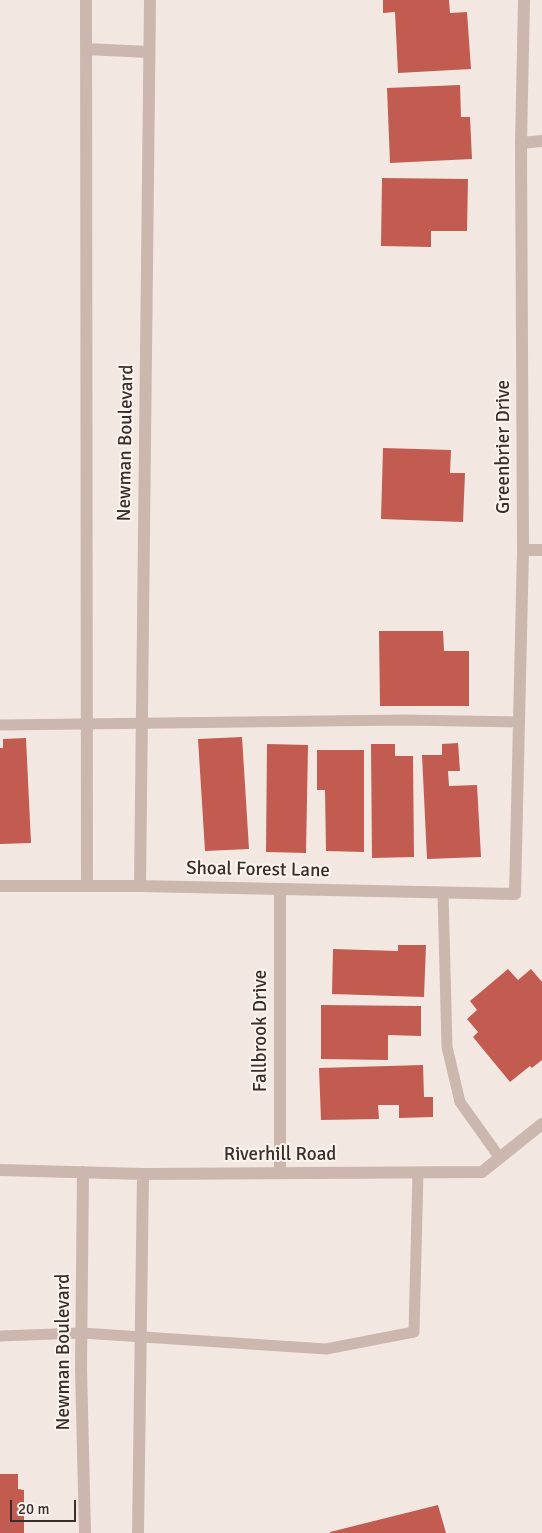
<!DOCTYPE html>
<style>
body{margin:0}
#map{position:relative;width:542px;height:1533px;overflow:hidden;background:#f3e8e1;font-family:Signika,sans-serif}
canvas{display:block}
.scale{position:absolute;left:10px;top:1500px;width:66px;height:22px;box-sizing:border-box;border:2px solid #3a2e2b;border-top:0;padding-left:6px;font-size:15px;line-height:18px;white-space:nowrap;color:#3a2e2b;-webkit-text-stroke:4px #faf3ee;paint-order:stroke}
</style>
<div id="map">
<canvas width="542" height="1533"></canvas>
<div class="scale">20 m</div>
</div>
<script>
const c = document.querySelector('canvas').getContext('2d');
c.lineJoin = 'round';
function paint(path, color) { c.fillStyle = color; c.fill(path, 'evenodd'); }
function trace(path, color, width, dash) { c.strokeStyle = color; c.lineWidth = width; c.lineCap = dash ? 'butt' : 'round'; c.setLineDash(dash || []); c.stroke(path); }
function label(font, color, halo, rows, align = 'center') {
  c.font = font + ' Signika,sans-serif'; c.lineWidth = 4; c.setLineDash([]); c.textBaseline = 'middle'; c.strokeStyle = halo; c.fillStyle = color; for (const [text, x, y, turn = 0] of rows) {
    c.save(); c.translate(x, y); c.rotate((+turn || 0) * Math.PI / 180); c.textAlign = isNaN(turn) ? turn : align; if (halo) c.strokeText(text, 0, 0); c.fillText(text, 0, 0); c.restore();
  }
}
paint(new Path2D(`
 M 383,0 L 449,0 L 450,13 L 467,12 L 471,69 L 398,73 L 395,12 L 383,13 Z
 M 460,85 L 461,117 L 470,117 L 472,159 L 390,163 L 387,88 Z
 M 382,178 L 468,179 L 467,231 L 431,231 L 431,247 L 381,246 Z
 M 383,448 L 451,450 L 450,473 L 465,473 L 463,522 L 381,519 Z
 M 379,631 L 443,631 L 444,651 L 469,651 L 469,706 L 380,706 Z
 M 242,737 L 249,849 L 205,851 L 198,739 Z
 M 26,738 L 31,843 L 0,844 L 0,748 L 3,748 L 3,739 Z
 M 458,743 L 460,771 L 448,771 L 449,786 L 477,785 L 481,857 L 427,859 L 422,755 L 442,755 L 442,744 Z
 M 267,744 L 308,745 L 306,853 L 266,852 Z
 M 371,744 L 395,744 L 395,756 L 413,756 L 414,857 L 372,858 Z
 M 317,750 L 364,750 L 364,852 L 326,851 L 325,790 L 317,790 Z
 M 398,945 L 426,945 L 424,997 L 332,994 L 333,949 L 398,951 Z
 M 508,969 L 518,980 L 531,969 L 542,982 L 542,1060 L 532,1068 L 530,1066 L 510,1082 L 473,1037 L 478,1032 L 467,1019 L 477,1010 L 470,1001 Z
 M 321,1005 L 421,1006 L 421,1036 L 388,1035 L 388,1060 L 321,1059 Z
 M 423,1065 L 424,1097 L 433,1097 L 433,1117 L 399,1118 L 399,1105 L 378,1105 L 379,1119 L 321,1120 L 319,1068 Z
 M 0,1474 L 18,1474 L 18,1489 L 24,1490 L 24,1533 L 0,1533 Z
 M 438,1505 L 446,1533 L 330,1533 L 330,1532 Z`), '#c25c51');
trace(new Path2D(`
 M 0,725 L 404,720 L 519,722
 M 443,893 L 447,1047 L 460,1102 L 500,1158
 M 0,1336 L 82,1333 L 326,1349 L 414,1332 L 418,1173`), '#cbb7ad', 11);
trace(new Path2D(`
 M 86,0 L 87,886
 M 86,49 L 149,52
 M 521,143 L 542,141
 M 523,550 L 542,550
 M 0,886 L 140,886 L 515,894 L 523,550 L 521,143 L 524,0
 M 140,886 L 150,0
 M 280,889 L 280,1173
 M 0,1170 L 143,1174 L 482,1172 L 542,1124
 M 83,1172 L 81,1368 L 85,1533
 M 138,1533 L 143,1174`), '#cbb7ad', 12);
label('19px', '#3a2e2b', '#faf3ee', [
 ["Newman Boulevard",126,443,-89],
 ["Greenbrier Drive",504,447,-90],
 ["Shoal Forest Lane",258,870,1],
 ["Fallbrook Drive",261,1031,-90],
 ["Riverhill Road",280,1155],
 ["Newman Boulevard",64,1352,-90]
]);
</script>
